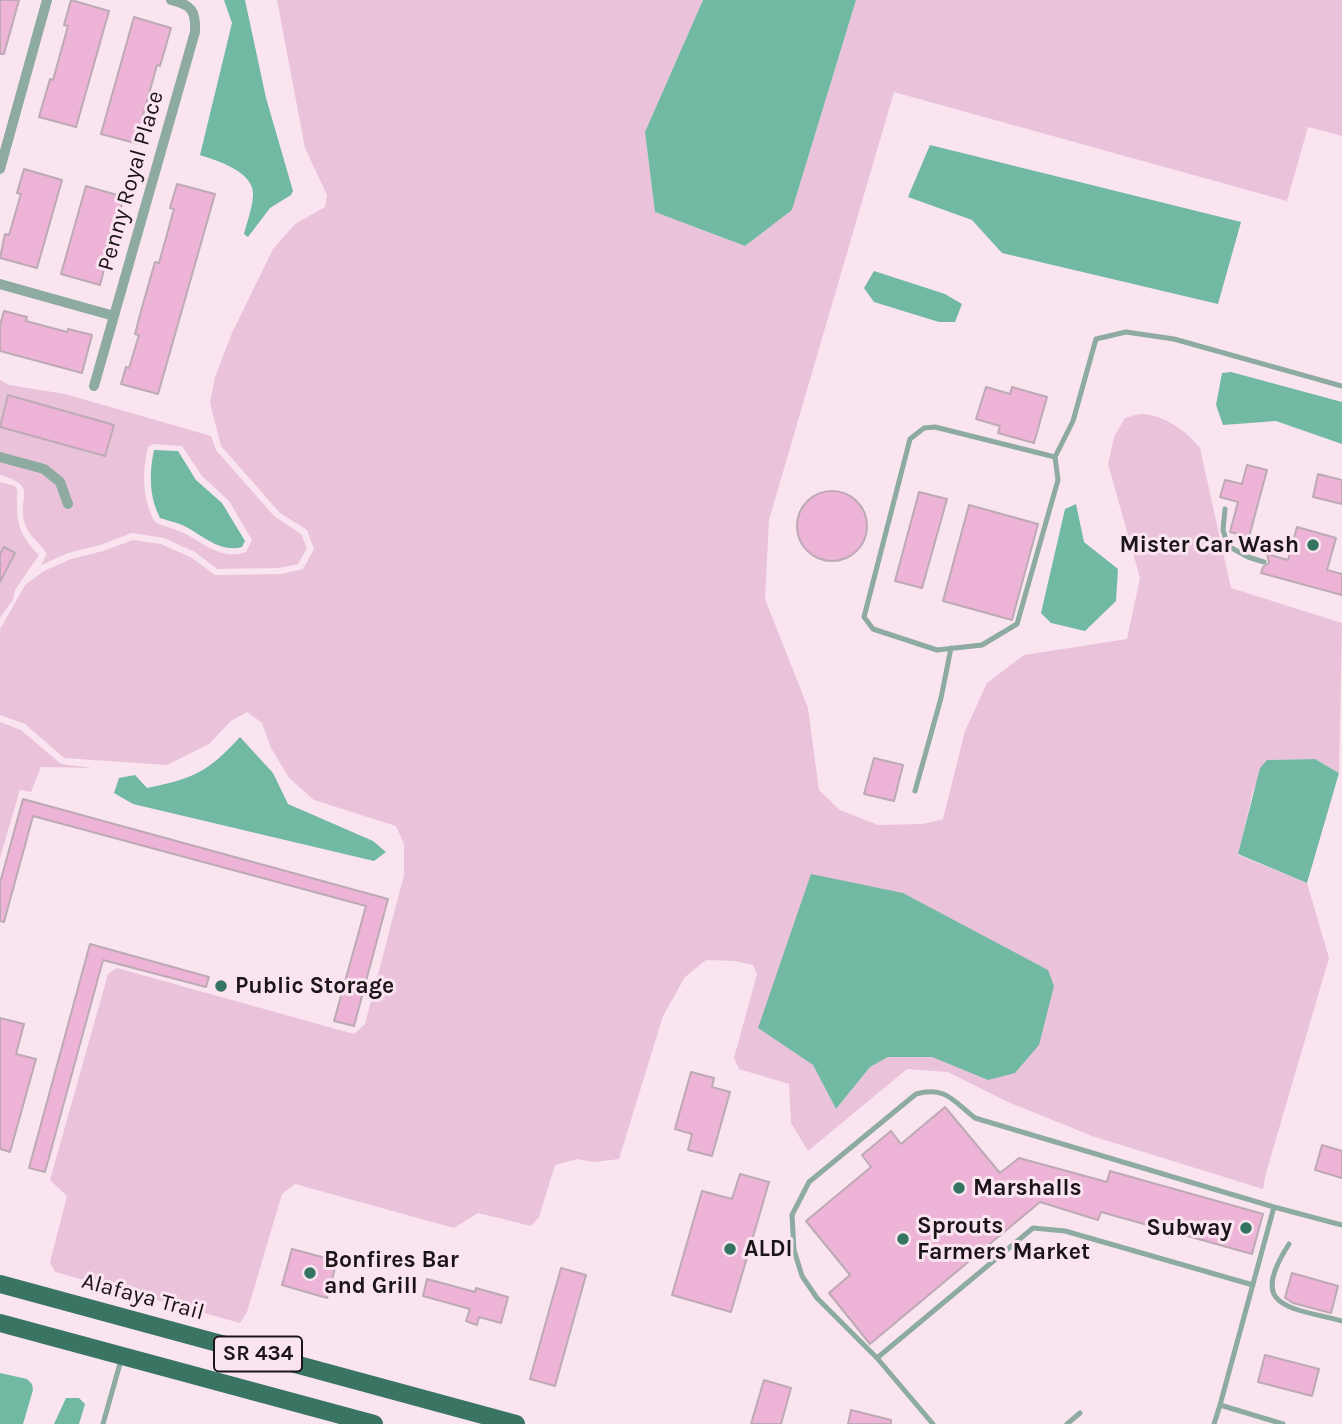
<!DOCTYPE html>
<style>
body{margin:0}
canvas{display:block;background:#f9e4f0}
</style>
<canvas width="1342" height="1424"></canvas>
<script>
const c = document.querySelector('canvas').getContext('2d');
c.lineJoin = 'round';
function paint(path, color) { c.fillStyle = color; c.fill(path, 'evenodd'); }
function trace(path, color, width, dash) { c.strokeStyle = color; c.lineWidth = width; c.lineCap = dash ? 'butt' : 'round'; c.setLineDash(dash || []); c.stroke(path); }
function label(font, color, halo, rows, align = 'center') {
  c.font = font + ' Karla,sans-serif'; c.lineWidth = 6; c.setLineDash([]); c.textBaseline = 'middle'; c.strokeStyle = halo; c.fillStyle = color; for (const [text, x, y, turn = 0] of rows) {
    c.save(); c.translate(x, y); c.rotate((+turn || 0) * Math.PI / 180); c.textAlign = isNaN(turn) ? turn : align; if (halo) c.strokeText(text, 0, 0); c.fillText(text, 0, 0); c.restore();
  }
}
paint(new Path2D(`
 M 277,0 L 703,0 L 645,132 L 655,212 L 745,246 L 792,210 L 856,0 L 1342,0 L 1342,136 L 1308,127 L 1287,201 L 894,92 L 769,520 L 765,599 L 808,708 L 819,790 L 840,810 L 878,825 L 923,824 L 943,819 L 965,731 L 987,683 L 1024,655 L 1127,639 L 1140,578 L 1108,464 L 1114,437 L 1125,418 C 1130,417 1137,414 1142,414 C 1164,415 1187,431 1200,448 L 1231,588 L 1342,623 L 1339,773 L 1315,759 L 1267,760 L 1253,791 L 1238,855 L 1307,883 L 1329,958 L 1266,1173 L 1263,1189 L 1092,1136 L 1008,1102 L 948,1072 L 907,1069 L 808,1151 L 791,1123 L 789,1084 L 739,1069 L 734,1058 L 757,974 L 753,965 L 735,961 L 706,960 L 685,977 L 663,1016 L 619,1159 L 594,1162 L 577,1159 L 555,1165 L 539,1217 L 531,1226 L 478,1213 L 454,1228 L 295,1184 L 282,1194 L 247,1312 L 240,1323 L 55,1272 L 50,1262 L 67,1196 L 50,1180 L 108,974 L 117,968 L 354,1034 L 365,1024 L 404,875 L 404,844 L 396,826 L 314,800 L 289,778 L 271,748 L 262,723 L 247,712 L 231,721 L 209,744 L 167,765 L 64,758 L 25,724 L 0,715 L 0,629 L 25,585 L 44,571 L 71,559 L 103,551 L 133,540 L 161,544 L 192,558 L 215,575 L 281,574 L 303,569 L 314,549 L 307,530 L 280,513 L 221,446 L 210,403 L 215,377 L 232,333 L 273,249 L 295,224 L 325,207 L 327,195 L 305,148 ZM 758,1028 L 1039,1045 L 988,1080 L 932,1057 L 888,1057 L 870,1067 L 836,1109 L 813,1065 Z
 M 0,380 L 9,385 L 65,394 L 211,436 L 216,450 L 274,516 L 301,534 L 307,548 L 298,564 L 279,568 L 217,569 L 195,552 L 164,538 L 132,533 L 100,545 L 68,553 L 41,565 L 47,554 C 41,544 31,538 26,527 C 15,497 41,487 0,475 ZM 154,444 L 182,446 L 202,476 L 229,501 L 252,540 L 246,552 C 220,561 204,542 181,532 C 172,528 163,526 155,522 C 142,498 142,473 148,447 Z
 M 0,482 L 15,486 L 17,489 C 17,519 15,531 39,555 L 15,590 L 13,600 L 0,618 Z
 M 0,722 L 21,730 L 61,764 L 93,768 L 41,767 L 31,792 L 20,790 L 0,858 Z`), '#eac3da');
paint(new Path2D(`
 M 224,0 L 245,0 L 266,98 L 293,191 L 291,195 L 270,208 L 248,237 L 244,234 C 247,222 252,209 253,196 C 255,172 218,161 200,155 L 232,23 Z
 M 703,0 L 856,0 L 792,210 L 745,246 L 655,212 L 645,132 Z
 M 930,145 L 1241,222 L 1218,304 L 1002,253 L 972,220 L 908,197 Z
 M 874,271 L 945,294 L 962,304 L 955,322 L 939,322 L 874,302 L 864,288 Z
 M 1231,372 L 1342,402 L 1342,444 L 1276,421 L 1223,425 L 1216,405 L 1222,373 Z
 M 154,450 L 178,451 L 196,480 L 222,503 L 245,541 L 242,547 C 222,553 204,537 188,528 C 180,523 169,521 160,518 C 149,497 149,473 154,450 Z
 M 1076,504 L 1084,542 L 1118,569 L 1116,601 L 1085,631 L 1051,623 L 1041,613 L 1065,509 Z
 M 240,737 L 273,773 L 288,804 L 373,841 L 386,852 L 374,861 L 133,804 L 114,793 L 119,778 L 135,775 L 147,788 C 194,778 207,773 240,737 Z
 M 1315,759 L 1339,773 L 1307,883 L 1238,854 L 1260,768 L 1267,760 Z
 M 811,874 L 903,893 L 1048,970 L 1054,986 L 1039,1045 L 1015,1073 L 988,1080 L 932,1057 L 888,1057 L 870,1067 L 836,1109 L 813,1065 L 758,1028 Z
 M 0,1373 L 27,1379 L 32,1384 L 33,1390 L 23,1424 L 0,1424 Z
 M 66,1398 L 79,1398 L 85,1404 L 79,1424 L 54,1424 Z`), '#71b9a2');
const building = new Path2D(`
 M 0,0 L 19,0 L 4,54 L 0,54 Z
 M 71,0 L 109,11 L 76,127 L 39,117 L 50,79 L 53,80 L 68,26 L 64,25 Z
 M 134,17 L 171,28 L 160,66 L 157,65 L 142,119 L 146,120 L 139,144 L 101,134 Z
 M 24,169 L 62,180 L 37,268 L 0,258 L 5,234 L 9,235 L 21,194 L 17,193 Z
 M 177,184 L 215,194 L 158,394 L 121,384 L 126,367 L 129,368 L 139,335 L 135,334 L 141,311 L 155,262 L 159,263 L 174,209 L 170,208 Z
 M 86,186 L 124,197 L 117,221 L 114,220 L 102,261 L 106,262 L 100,285 L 61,274 Z
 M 4,311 L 27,317 L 26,321 L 67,332 L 68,329 L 92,335 L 82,373 L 0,351 L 0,325 Z
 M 986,387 L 1010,394 L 1012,387 L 1047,397 L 1034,443 L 998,433 L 1000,426 L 976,419 Z
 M 8,395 L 114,425 L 105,456 L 0,427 Z
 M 1247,465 L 1267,470 L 1249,537 L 1230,532 L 1238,502 L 1220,497 L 1225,480 L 1242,484 Z
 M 1318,474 L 1342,480 L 1342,504 L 1313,497 Z
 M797 526a35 35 0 1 1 70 0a35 35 0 1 1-70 0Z
 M 919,492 L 947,499 L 922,588 L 895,581 Z
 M 969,505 L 1038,524 L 1012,620 L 943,601 Z
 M 1297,527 L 1336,538 L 1327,570 L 1342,574 L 1342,595 L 1261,573 L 1263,567 L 1269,563 L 1267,554 L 1288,560 Z
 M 4,547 L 15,553 L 0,582 L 0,554 Z
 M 874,758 L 903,765 L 894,801 L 864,794 Z
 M 23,799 L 388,899 L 354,1026 L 334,1021 L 366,906 L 33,816 L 4,922 L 0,921 L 0,883 Z
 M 90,944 L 209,977 L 206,987 L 103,960 L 45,1172 L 29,1168 Z
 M 0,1018 L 24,1024 L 16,1054 L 36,1059 L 10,1152 L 0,1149 Z
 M 691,1072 L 714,1078 L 712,1087 L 730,1092 L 712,1156 L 688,1150 L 692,1134 L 675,1129 Z
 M 945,1107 L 1000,1173 L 1019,1158 L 1107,1182 L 1110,1171 L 1263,1214 L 1252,1254 L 1101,1212 L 1098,1220 L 1040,1202 L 870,1344 L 829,1293 L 850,1275 L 806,1221 L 871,1167 L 862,1155 L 891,1131 L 901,1144 Z
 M 1322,1145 L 1342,1151 L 1342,1178 L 1315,1170 Z
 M 740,1174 L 769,1182 L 731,1312 L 672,1295 L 702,1191 L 732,1199 Z
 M 292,1249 L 337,1261 L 327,1298 L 282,1285 Z
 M 561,1268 L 586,1275 L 555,1386 L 530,1379 Z
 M 1292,1273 L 1338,1286 L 1331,1313 L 1293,1303 L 1285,1298 Z
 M 427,1279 L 475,1292 L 476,1288 L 508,1297 L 501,1323 L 479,1317 L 477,1325 L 466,1321 L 470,1309 L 423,1296 Z
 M 1265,1355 L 1319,1369 L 1312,1396 L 1258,1382 Z
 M 764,1380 L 791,1388 L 781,1424 L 751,1424 Z
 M 851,1410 L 891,1420 L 891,1424 L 848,1424 Z`);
paint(building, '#edb4d7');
trace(building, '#bdaab5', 2);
trace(new Path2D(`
 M 1055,457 L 935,427 L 924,428 L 910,439 L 864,617 L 873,629 L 937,650 L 982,645 L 1017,624 L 1058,480 L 1055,457 L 1073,421 L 1096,339 L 1126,332 L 1174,339 L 1342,386
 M 1225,509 L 1223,530 L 1228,546 L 1248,557 L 1264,562
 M 915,791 L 941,698 L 951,648
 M 1289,1244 C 1247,1309 1290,1307 1342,1321
 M 877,1358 L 817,1298 L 802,1276 L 794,1250 L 792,1215 L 809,1182 L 916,1094 C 946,1086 953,1101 975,1118 L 1274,1207
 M 1220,1405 L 1274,1207 L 1342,1225
 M 103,1424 L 121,1360
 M 933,1424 L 877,1358 L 1033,1228 L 1065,1231 L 1253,1285
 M 1067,1424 L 1080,1413
 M 1214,1424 L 1220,1405 L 1283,1424`), '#8daba0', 5);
trace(new Path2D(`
 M 0,169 L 47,0
 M 0,284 L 114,316
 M 94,386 L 195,32 C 196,11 192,5 171,0
 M 0,457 L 44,469 L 60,482 L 68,504`), '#8daba0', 10);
trace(new Path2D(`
 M 0,1284 L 516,1424
 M 0,1323 L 374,1424`), '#3a7563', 18);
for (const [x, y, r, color] of [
 [1313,545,7,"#357461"],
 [221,986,7,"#357461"],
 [959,1188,7,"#357461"],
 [1246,1228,7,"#357461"],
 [903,1239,7,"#357461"],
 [730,1249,7,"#357461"],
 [310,1273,7,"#357461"]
]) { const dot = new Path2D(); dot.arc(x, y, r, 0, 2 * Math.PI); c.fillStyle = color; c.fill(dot); trace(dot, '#f9e4f0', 2.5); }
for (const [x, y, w] of [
 [258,1354,88]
]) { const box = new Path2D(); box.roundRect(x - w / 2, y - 17.5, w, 35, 5); c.fillStyle = '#f9e4f0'; c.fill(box); trace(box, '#1b1418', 2); }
label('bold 21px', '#1b1418', null, [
 ["SR 434",258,1354]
]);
label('23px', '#1b1418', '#f9e4f0', [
 ["Penny Royal Place",131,181,-74],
 ["Alafaya Trail",143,1297,15]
]);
label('bold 23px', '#1b1418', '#f9e4f0', [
 ["Mister Car Wash",1299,545,"right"],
 ["Public Storage",235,986],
 ["Marshalls",973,1188],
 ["Sprouts",917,1226],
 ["Farmers Market",917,1252],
 ["Subway",1232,1228,"right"],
 ["ALDI",744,1249],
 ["Bonfires Bar",324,1260],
 ["and Grill",324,1286]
], 'left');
</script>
